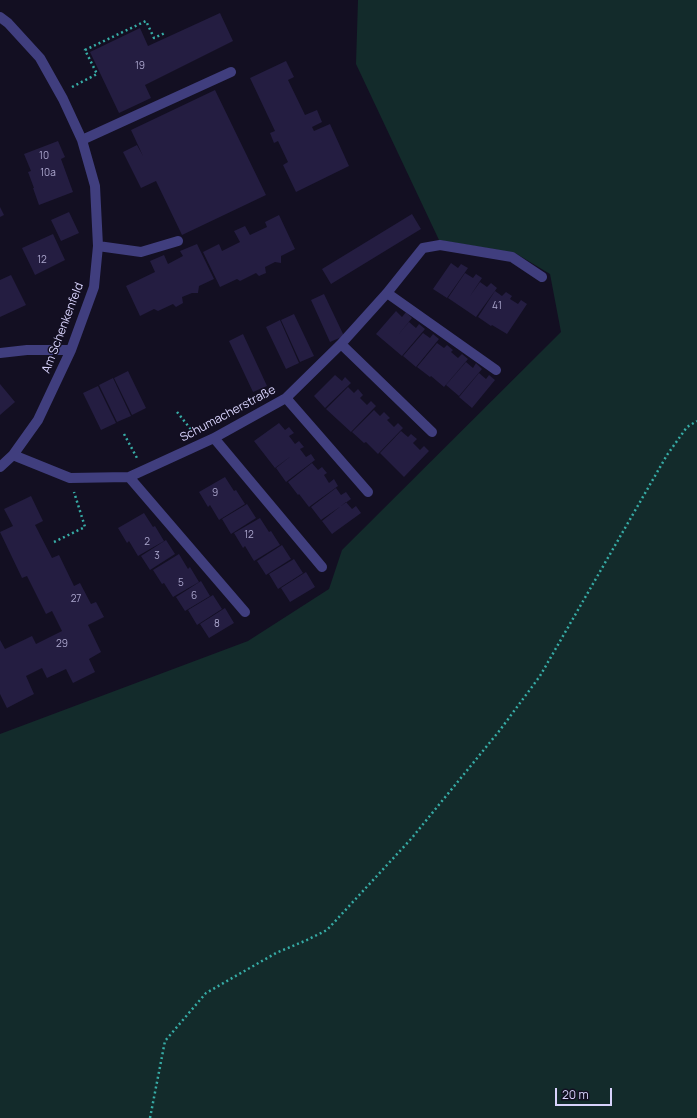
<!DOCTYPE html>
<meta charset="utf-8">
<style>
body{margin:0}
#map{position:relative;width:697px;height:1118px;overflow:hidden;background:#130f22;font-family:Manrope,sans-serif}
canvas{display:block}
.scale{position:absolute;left:555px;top:1088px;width:57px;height:18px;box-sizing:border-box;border:2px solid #d8d3fc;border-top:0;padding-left:5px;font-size:12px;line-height:14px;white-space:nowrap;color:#d8d3fc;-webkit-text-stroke:3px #130f22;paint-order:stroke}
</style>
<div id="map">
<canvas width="697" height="1118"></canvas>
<div class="scale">20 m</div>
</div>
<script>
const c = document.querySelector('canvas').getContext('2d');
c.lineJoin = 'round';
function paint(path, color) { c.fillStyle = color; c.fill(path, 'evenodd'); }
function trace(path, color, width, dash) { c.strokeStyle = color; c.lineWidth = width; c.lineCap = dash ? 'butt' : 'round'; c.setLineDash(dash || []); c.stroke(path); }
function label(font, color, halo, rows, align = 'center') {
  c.font = font + ' Manrope,sans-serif'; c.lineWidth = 3; c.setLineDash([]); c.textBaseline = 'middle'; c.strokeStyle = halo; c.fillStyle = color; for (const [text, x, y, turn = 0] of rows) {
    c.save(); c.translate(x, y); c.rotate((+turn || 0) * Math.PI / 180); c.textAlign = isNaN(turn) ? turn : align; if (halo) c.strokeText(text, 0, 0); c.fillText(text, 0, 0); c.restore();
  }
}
paint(new Path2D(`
 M 358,0 L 697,0 L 697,1118 L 0,1118 L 0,734 L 248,641 L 329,589 L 342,550 L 561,332 L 550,274 L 515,253 L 439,240 L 356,64 Z`), '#132b2b');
paint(new Path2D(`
 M 220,13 L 233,41 L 145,85 L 151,98 L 119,113 L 90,52 L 140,28 L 148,46 Z
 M 286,61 L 294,77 L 288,80 L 305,115 L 317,110 L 322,122 L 312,127 L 314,131 L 330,124 L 349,166 L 296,192 L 283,165 L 288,162 L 278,141 L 274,143 L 270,133 L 275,131 L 250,78 Z
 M 215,90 L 266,195 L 182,235 L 156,181 L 141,188 L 123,152 L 137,145 L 143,156 L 131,130 Z
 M 58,141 L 65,157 L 61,159 L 73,192 L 39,205 L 33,188 L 34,188 L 28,172 L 31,171 L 24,154 Z
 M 0,207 L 4,215 L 0,217 Z
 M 69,212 L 79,233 L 61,241 L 51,220 Z
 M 412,214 L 421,229 L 331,284 L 322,269 Z
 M 279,215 L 295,249 L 281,256 L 281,263 L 275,262 L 265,267 L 266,273 L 259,276 L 256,273 L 240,281 L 237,279 L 220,287 L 203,252 L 219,244 L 222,251 L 240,242 L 234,231 L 245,226 L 250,235 L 267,227 L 265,222 Z
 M 53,234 L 65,260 L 35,275 L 22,248 Z
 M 197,244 L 214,279 L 199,286 L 198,293 L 192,293 L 182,297 L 183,303 L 176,307 L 173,304 L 158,311 L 154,309 L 140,316 L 126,286 L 155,272 L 150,261 L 164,255 L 168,264 L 183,256 L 180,251 Z
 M 451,263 L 458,268 L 461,264 L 468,268 L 447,298 L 433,289 Z
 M 465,273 L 473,278 L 476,274 L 482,278 L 470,296 L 480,282 L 487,287 L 491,283 L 497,288 L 476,317 L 448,298 Z
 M 11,275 L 26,305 L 0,317 L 0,280 Z
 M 495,291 L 502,296 L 506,292 L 512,296 L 510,299 L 518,304 L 521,300 L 527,304 L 507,334 L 492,325 L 491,326 L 478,317 Z
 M 324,294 L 344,336 L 330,342 L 311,300 Z
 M 396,311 L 402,317 L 406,312 L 412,318 L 398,335 L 409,322 L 416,328 L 419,324 L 425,329 L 402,356 L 376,334 Z
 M 294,314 L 314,356 L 300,362 L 281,320 Z
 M 280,320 L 299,363 L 286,369 L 266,327 Z
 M 423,333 L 430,338 L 433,334 L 439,339 L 416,367 L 403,356 Z
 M 243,334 L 267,386 L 253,392 L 229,341 Z
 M 437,343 L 444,348 L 447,345 L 453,350 L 451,352 L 458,358 L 462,354 L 468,359 L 444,387 L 431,376 L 430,377 L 417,367 Z
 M 466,362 L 473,368 L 476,363 L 482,369 L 459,396 L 446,385 Z
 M 128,371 L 146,408 L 132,415 L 114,378 Z
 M 479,373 L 486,379 L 489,375 L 495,380 L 472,408 L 459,397 Z
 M 335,375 L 342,381 L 345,377 L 351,383 L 325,408 L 314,396 Z
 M 113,378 L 131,416 L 117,422 L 99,385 Z
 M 0,384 L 15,402 L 0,415 Z
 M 98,386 L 116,423 L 101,430 L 83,393 Z
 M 348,387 L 354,393 L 358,389 L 363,395 L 360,398 L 367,405 L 371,401 L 376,406 L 351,432 L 326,409 Z
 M 374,410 L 380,416 L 384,412 L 390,418 L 387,420 L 394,427 L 398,423 L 403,428 L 378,454 L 366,442 L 364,443 L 352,432 Z
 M 279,423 L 285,430 L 289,427 L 294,433 L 289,436 L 295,444 L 299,441 L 304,447 L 300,449 L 306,457 L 311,454 L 315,460 L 286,482 L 276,468 L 291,456 L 275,468 L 254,441 Z
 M 401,431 L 408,437 L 411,434 L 417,439 L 413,443 L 420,450 L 424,446 L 429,451 L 404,477 L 380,453 Z
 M 312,463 L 318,470 L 322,467 L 327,473 L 324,475 L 329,483 L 334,479 L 338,486 L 309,507 L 299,494 L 298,495 L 288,482 Z
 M 225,477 L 234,491 L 236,490 L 245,504 L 219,520 L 210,505 L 208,507 L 199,492 Z
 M 336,488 L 341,495 L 346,492 L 351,499 L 321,520 L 311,507 Z
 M 31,496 L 43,521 L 35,525 L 52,558 L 59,555 L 74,586 L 80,583 L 91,604 L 96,602 L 104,617 L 88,625 L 101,652 L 89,659 L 95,672 L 73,683 L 66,669 L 47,678 L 42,668 L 26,676 L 34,694 L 7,708 L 0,694 L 0,640 L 5,649 L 32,636 L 36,644 L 62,631 L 52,611 L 46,614 L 27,576 L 22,578 L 0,532 L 13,526 L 4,509 Z
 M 346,502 L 352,509 L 356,506 L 361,513 L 332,534 L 322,521 Z
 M 247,504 L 256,518 L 231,534 L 222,519 Z
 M 144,513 L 153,527 L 155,526 L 164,541 L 138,556 L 129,541 L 127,543 L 118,528 Z
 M 260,518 L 269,532 L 271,531 L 280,545 L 254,561 L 245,546 L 243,548 L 234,533 Z
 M 166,540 L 175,554 L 150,570 L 141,556 Z
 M 282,545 L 291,559 L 266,575 L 257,561 Z
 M 179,554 L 188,569 L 190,567 L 199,582 L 173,597 L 164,583 L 162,584 L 153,570 Z
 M 294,559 L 303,573 L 278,589 L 269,574 Z
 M 306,572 L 315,587 L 290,602 L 281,588 Z
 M 201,581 L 210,596 L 185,611 L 176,597 Z
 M 213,595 L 222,609 L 197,625 L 188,610 Z
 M 225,608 L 234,623 L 209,638 L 200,624 Z`), '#241d41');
trace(new Path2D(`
 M 72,87 L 97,74 L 85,50 L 146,21 L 154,38 L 165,33
 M 177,412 L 193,432
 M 124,434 L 137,458
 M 54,542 L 85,527 L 74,492
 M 150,1118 L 165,1041 L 206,993 L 276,953 L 307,940 L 327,930 L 411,839 L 500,730 L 540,676 L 667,455 L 687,427 L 697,421`), '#37aca6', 2.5, [2, 3]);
trace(new Path2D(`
 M 0,17 L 8,23 L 40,58 L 63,99 L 82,140 L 95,186 L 98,246 L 94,287 L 71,350 L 38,420 L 13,455 L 0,467
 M 82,140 L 231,72
 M 98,246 L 141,252 L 178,241
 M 387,293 L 496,370
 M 341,344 L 432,432
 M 0,353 L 27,350 L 71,350
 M 286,398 L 368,492
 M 214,438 L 322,567
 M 13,455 L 70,478 L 129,477 L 214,438 L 286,398 L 341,344 L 387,293 L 423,248 L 440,245 L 512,257 L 542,277
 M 129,477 L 245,612`), '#403e7e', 10);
label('10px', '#aba6cd', null, [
 ["19",140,66],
 ["10",44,156],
 ["10a",48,173],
 ["12",42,260],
 ["41",497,306],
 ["9",215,493],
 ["12",249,535],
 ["2",147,542],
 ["3",157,556],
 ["5",181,583],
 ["6",194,596],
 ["27",76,599],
 ["8",217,624],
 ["29",62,644]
]);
label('12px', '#d8d3fc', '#130f22', [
 ["Am Schenkenfeld",63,328,-69],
 ["Schumacherstraße",228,414,-28]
]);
</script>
